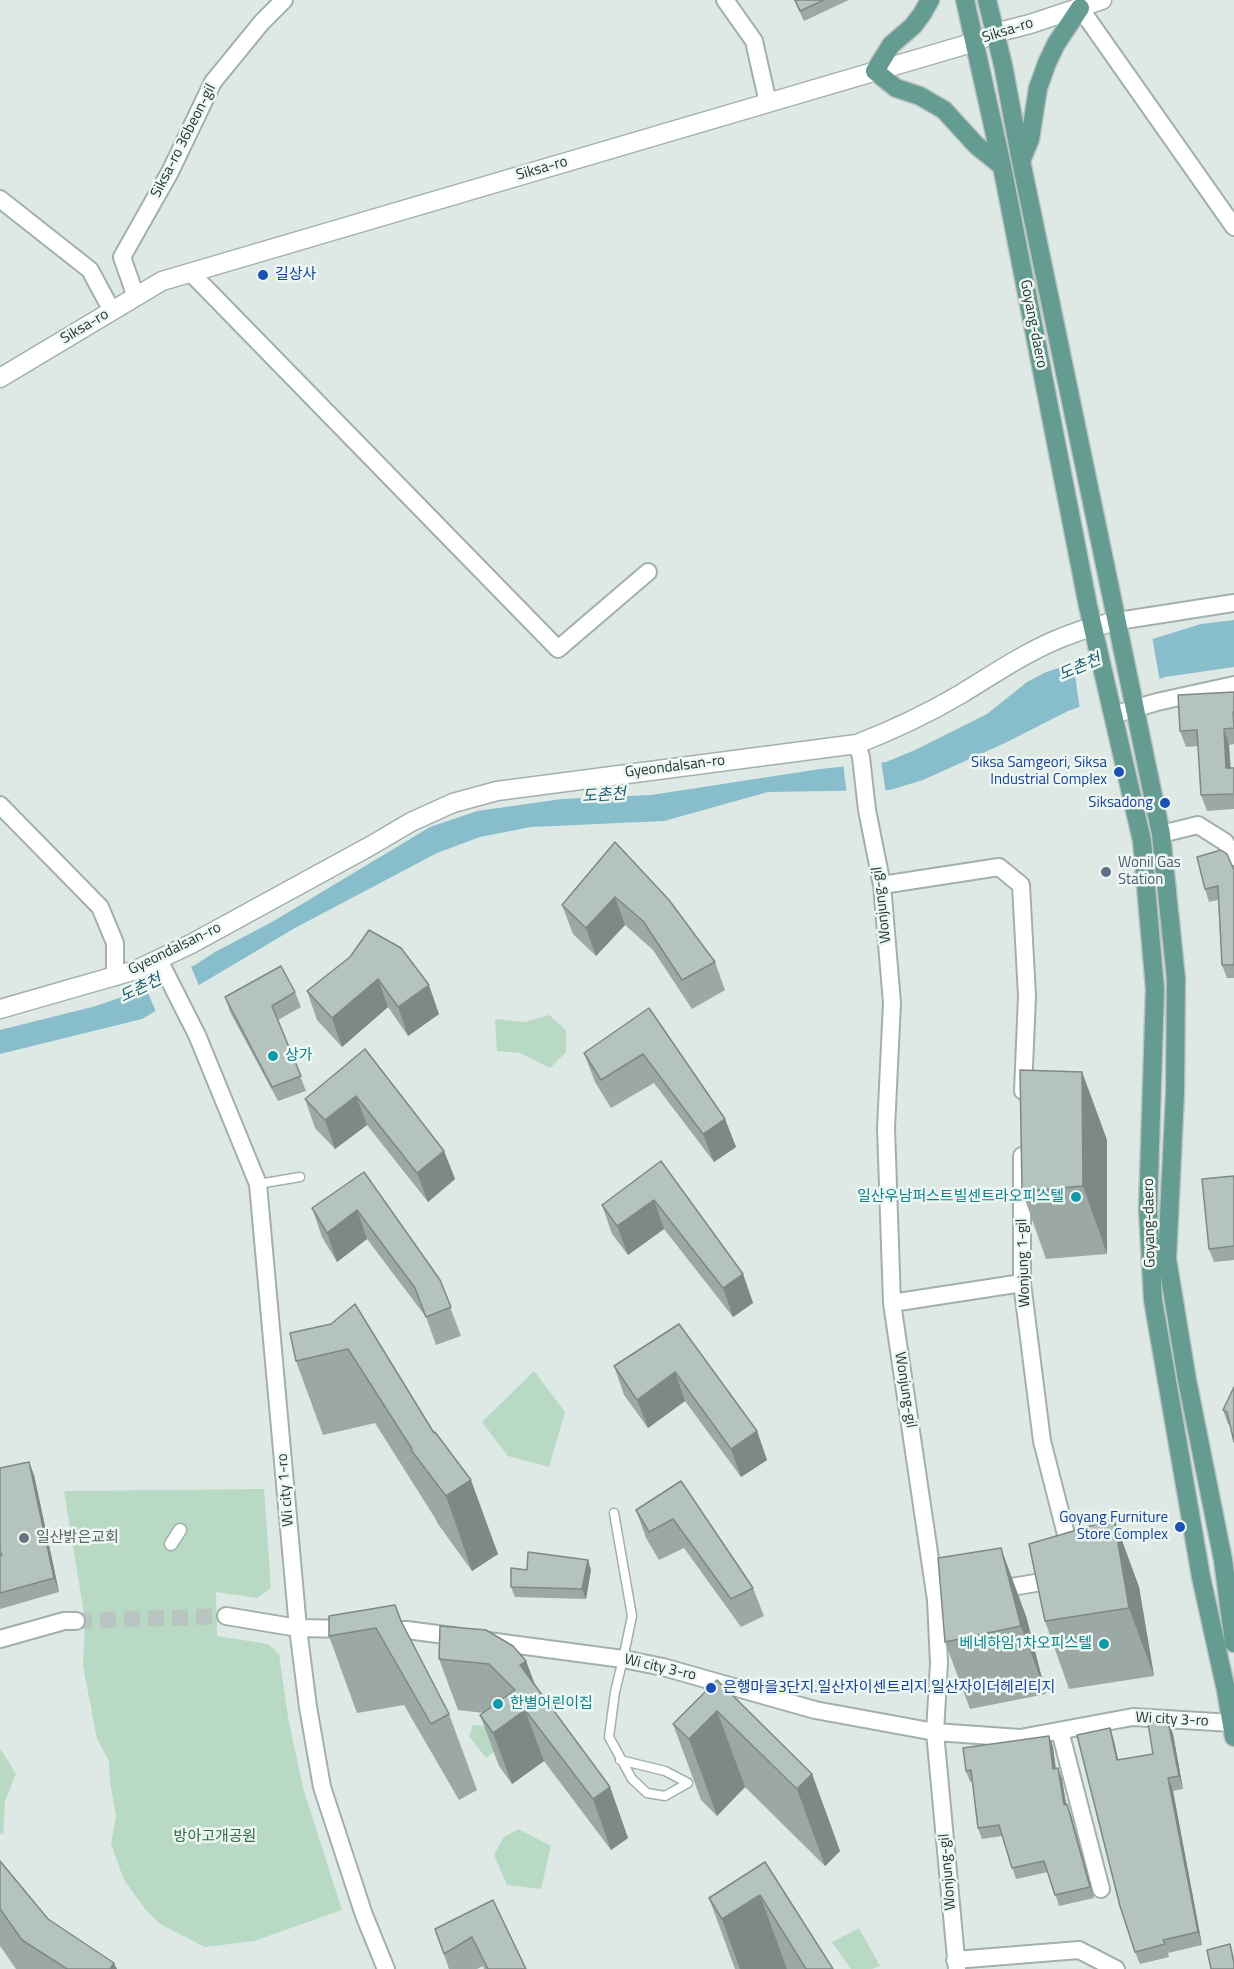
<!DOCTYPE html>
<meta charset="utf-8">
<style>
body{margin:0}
canvas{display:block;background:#dee9e5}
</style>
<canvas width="1234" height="1969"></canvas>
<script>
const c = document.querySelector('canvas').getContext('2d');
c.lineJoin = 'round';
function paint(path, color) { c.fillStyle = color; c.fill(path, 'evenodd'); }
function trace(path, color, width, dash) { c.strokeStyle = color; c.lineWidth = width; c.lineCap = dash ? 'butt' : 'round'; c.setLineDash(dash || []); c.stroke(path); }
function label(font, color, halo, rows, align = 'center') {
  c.font = font + ' "Titillium Web","Noto Sans KR",sans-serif'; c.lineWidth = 5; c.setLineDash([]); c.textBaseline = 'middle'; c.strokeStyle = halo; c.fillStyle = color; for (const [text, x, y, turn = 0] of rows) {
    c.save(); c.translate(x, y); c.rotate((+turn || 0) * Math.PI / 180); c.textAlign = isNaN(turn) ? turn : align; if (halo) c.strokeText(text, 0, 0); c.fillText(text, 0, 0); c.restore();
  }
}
paint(new Path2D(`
 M 549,1015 L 566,1030 L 566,1052 L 550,1068 L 520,1053 L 497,1051 L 495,1019 L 524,1022 Z
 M 534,1371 L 565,1412 L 549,1467 L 508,1456 L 482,1422 Z
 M 264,1489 L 271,1588 L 257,1598 L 216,1592 L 217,1636 L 268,1644 L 279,1654 L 288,1717 L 303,1788 L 342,1910 L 254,1941 L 205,1947 L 160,1924 L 145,1909 L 124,1880 L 111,1844 L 116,1816 L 110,1781 L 109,1761 L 97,1739 L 83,1666 L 85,1620 L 64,1491 Z
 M 473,1725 L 501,1727 L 512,1739 L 486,1758 L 469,1736 Z
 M 0,1748 L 16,1774 L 5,1801 L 3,1835 L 0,1833 Z
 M 518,1829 L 551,1846 L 541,1889 L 507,1885 L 494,1855 L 503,1838 Z
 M 859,1928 L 880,1966 L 872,1969 L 851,1969 L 832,1942 Z`), '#b8d9c3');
paint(new Path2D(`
 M 1234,620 L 1234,667 L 1165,677 L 1114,695 L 1068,711 L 1005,743 L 923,780 L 890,790 L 768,792 L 664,821 L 531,827 L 480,837 L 437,853 L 295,928 L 142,1019 L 0,1054 L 0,1030 L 96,1006 L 142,990 L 195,965 L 215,952 L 272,922 L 430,827 L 477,811 L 562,799 L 651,795 L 820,769 L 886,762 L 915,750 L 987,714 L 1027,682 L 1046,672 L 1201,624 Z`), '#88becc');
paint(new Path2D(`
 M 1152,636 L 1160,682 L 1080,710 L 1073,661 Z
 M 881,760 L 886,794 L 847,795 L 843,763 Z
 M 190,964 L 200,988 L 157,1014 L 145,986 Z`), '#dee9e5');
trace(new Path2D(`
 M 76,1621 L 226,1616`), '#b8c5c1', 16, [16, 8]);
const service = new Path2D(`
 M 258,1184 L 300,1177
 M 614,1513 L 632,1616 L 623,1659 L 615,1692 L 609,1737 L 632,1779 L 647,1793 L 665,1796 L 688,1783 L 665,1771 L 620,1760`);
const pedestrian = new Path2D(`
 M 171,1544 L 180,1530`);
const minor = new Path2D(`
 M 725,0 L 754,41 L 768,103
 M 1080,8 L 1234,227
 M 0,199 L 90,270 L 112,311
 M 191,273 L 558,649 L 648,572
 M 136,297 L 122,257 L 170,172 L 213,82 L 262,22 L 284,0
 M 1118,621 L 1234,603
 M 1113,715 L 1157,702 L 1234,685
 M 857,744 L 861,757 L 867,810 L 882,885 L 892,1003 L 886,1128 L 892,1303 L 936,1600 L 939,1663 L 935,1732 L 957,1969
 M 0,805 L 100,907 L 115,943 L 115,977
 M 1161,834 L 1198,825 L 1225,842 L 1234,857
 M 882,885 L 999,867 L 1021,885 L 1027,996 L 1023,1091
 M 159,960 L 197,1035 L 258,1184 L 298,1628 L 308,1707 L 322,1787 L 364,1915 L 386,1969
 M 1022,1156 L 1022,1283 L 1042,1441 L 1071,1554
 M 892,1303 L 1022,1283
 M 993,1590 L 1060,1579
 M 226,1616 L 298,1628 L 349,1629
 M 384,1630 L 407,1630 L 460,1637
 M 0,1639 L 64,1621 L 76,1621
 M 488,1641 L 623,1659 L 663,1667 L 815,1710 L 935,1732 L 1020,1738 L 1133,1717 L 1232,1723
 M 1060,1731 L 1101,1889
 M 955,1960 L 1079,1950 L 1116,1969`);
const tertiary = new Path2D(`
 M 0,378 L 162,281 L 975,42 L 995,33 L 1030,24 L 1102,0
 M 0,1009 L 136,970 L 191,944 L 372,845 L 411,822 L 453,803 L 497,791 L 857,744 C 893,730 927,714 961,694 C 997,672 1033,647 1074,633 C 1088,627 1103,625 1118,621`);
const primary = new Path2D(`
 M 930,0 L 922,14 L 913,26 L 891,45 L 875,71 L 896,88 L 920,96 L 944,110 L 976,145 L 1002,166
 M 965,0 L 1002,166 L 1088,606 L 1142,841 L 1155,989 L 1148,1209 L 1153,1300 L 1201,1577 L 1226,1690 L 1234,1737
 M 987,0 L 1003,65 L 1021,161 L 1161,834 L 1176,979 L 1175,1093 L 1167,1259 L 1187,1380 L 1223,1560 L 1234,1643
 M 1021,161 L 1030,139 L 1038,88 L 1047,63 L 1056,44 L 1080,8`);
trace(service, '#a2b0ac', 11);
trace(pedestrian, '#a2b0ac', 15);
trace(minor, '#a2b0ac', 20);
trace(tertiary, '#a2b0ac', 21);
trace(primary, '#bcc3c2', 21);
trace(service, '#fff', 8);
trace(pedestrian, '#fff', 12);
trace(minor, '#fff', 16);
trace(tertiary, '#fff', 18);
trace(primary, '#659c91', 18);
paint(new Path2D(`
 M 794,0 L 849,0 L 804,21 Z
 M 1234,692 L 1234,744 L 1229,745 L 1231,768 L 1234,768 L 1234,809 L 1207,811 L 1201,795 L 1198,746 L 1186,747 L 1180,731 Z
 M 615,842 L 715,962 L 725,990 L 692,1009 L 653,950 L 625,925 L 596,956 L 573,934 L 562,905 Z
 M 1234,870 L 1234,978 L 1227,978 L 1222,965 L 1218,900 L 1209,902 L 1205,889 Z
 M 350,957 L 439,1014 L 408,1036 L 388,1007 L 342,1047 L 317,1020 L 307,991 Z
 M 295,992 L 301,1007 L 278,1020 L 306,1091 L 278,1101 L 230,1012 L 225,997 Z
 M 649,1008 L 725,1119 L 736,1147 L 714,1162 L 654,1083 L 611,1108 L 595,1082 L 584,1053 Z
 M 365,1049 L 444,1151 L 455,1179 L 428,1202 L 367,1125 L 335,1149 L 315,1128 L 305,1099 Z
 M 1082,1072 L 1107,1140 L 1107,1254 L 1046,1259 L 1022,1191 Z
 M 661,1161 L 743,1274 L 753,1303 L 733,1317 L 664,1229 L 628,1255 L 612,1234 L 602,1205 Z
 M 364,1172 L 440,1280 L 461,1336 L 436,1345 L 426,1317 L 367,1239 L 337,1262 L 322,1237 L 312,1208 Z
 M 1234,1176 L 1234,1260 L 1214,1262 L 1209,1249 Z
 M 331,1324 L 498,1554 L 472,1571 L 438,1524 L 435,1518 L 375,1423 L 323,1435 L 296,1361 Z
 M 679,1324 L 757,1431 L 767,1460 L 741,1477 L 685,1401 L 648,1428 L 624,1395 L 614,1366 Z
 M 1234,1387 L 1230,1425 L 1228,1424 L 1223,1410 Z
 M 29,1462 L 34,1475 L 59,1592 L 0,1609 L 0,1468 Z
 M 681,1481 L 753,1588 L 764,1616 L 741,1627 L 684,1548 L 659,1560 L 646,1538 L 636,1510 Z
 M 1114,1519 L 1139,1587 L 1154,1676 L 1069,1689 L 1045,1621 Z
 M 527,1570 L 591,1570 L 586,1599 L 515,1597 L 511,1587 Z
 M 1026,1616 L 1046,1694 L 970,1709 L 945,1642 Z
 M 401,1621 L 449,1714 L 477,1790 L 459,1800 L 404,1705 L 357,1713 L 329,1636 Z
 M 439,1659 L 526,1661 L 535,1685 L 610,1787 L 628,1838 L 611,1850 L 544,1761 L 512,1784 L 499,1766 L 480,1715 L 484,1713 L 458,1710 Z
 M 717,1680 L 812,1774 L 840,1851 L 825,1866 L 745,1787 L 717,1816 L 701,1800 L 673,1724 Z
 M 1173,1734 L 1183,1789 L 1173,1791 L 1202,1945 L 1168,1953 L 1169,1957 L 1140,1964 L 1135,1952 L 1114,1741 L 1118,1760 L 1153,1754 Z
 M 1049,1736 L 1053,1747 L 1056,1769 L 1058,1768 L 1062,1779 L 1066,1804 L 1067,1804 L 1071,1815 L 1094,1898 L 1059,1906 L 1048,1872 L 1016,1879 L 1002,1836 L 982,1839 L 978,1828 L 973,1781 L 970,1782 L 966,1771 Z
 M 0,1861 L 48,1919 L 117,1969 L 16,1969 L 0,1946 Z
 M 765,1862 L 833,1969 L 735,1969 L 709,1898 Z
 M 493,1900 L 526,1969 L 484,1969 L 483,1966 L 477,1969 L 449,1969 L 435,1929 Z`), '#9ba8a3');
paint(new Path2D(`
 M 1224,729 L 1229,745 L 1231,784 L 1226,768 Z
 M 615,897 L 625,925 L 596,956 L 586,928 Z
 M 378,979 L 388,1007 L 342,1047 L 332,1018 Z
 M 429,985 L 439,1014 L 408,1036 L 398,1007 Z
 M 1082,1072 L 1107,1140 L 1107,1254 L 1083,1186 Z
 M 356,1096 L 367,1125 L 335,1149 L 325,1120 Z
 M 725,1119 L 736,1147 L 714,1162 L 703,1134 Z
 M 444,1151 L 455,1179 L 428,1202 L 417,1173 Z
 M 654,1200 L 664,1229 L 628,1255 L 617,1226 Z
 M 357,1210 L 367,1239 L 337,1262 L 327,1233 Z
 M 743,1274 L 753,1303 L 733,1317 L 723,1288 Z
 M 675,1372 L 685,1401 L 648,1428 L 637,1400 Z
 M 757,1431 L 767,1460 L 741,1477 L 731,1449 Z
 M 29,1462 L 34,1475 L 59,1592 L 54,1578 Z
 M 471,1480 L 498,1554 L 472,1571 L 446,1496 Z
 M 1114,1519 L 1139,1587 L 1154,1676 L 1129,1608 Z
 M 1001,1548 L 1026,1616 L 1046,1694 L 1021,1626 Z
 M 588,1560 L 591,1570 L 586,1599 L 582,1589 Z
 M 526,1661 L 545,1712 L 520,1665 Z
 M 525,1710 L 544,1761 L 512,1784 L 493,1733 Z
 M 717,1711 L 745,1787 L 717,1816 L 689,1739 Z
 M 1168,1721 L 1173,1734 L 1183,1789 L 1179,1776 Z
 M 1110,1728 L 1114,1741 L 1121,1773 L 1117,1760 Z
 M 1049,1736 L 1053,1747 L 1057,1780 L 1053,1769 Z
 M 1058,1768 L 1062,1779 L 1068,1816 L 1064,1805 Z
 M 812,1774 L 840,1851 L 825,1866 L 797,1789 Z
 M 1168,1778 L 1173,1791 L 1202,1945 L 1198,1932 Z
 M 610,1787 L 628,1838 L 611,1850 L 593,1799 Z
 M 1067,1804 L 1071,1815 L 1094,1898 L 1090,1887 Z
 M 760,1895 L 787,1969 L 740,1969 L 722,1919 Z
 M 114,1963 L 117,1969 L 110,1969 Z`), '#7e8885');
const building = new Path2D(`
 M 795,0 L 824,0 L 800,11 Z
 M 1234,692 L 1234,712 L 1233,712 L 1234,728 L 1224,729 L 1226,768 L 1234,768 L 1234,794 L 1201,795 L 1197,730 L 1180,731 L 1178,695 Z
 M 615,842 L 669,900 L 715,962 L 682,980 L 643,921 L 615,897 L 586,928 L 562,905 Z
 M 1221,850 L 1227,854 L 1234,870 L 1234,965 L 1222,965 L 1218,886 L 1205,889 L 1197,857 Z
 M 369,930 L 401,948 L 429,985 L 398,1007 L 378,979 L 332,1018 L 307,991 L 350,957 Z
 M 281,966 L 295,992 L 272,1006 L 301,1076 L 272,1087 L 225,997 Z
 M 649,1008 L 725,1119 L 703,1134 L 643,1054 L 601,1080 L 584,1053 Z
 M 365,1049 L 444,1151 L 417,1173 L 356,1096 L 325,1120 L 305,1099 Z
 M 1020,1070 L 1082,1072 L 1083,1186 L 1022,1191 Z
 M 661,1161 L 743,1274 L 723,1288 L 654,1200 L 617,1226 L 602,1205 Z
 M 364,1172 L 440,1280 L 451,1307 L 426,1317 L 415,1288 L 357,1210 L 327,1233 L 312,1208 Z
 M 1234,1176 L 1234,1246 L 1209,1249 L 1202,1179 Z
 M 355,1304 L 434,1433 L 435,1432 L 471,1480 L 446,1496 L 411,1450 L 412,1449 L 348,1349 L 296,1361 L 290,1333 L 331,1324 Z
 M 679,1324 L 757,1431 L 731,1449 L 675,1372 L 637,1400 L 614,1366 Z
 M 1234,1387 L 1234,1442 L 1227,1412 L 1223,1410 Z
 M 29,1462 L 54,1578 L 0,1593 L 0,1556 L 2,1555 L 0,1551 L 0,1468 Z
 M 681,1481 L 753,1588 L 731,1599 L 673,1519 L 649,1532 L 636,1510 Z
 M 1114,1519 L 1129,1608 L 1045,1621 L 1029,1544 Z
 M 1001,1548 L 1021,1626 L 945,1642 L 938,1558 Z
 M 528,1552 L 588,1560 L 582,1589 L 511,1587 L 511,1568 L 527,1570 Z
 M 395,1605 L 401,1621 L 449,1714 L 431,1724 L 376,1628 L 329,1636 L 329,1616 Z
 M 440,1626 L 486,1630 L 513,1646 L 526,1661 L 520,1665 L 610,1787 L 593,1799 L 525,1710 L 493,1733 L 480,1715 L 515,1690 L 489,1664 L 439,1659 Z
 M 717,1680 L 812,1774 L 797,1789 L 717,1711 L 689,1739 L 673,1724 Z
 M 1168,1721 L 1179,1776 L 1168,1778 L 1198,1932 L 1163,1940 L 1165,1944 L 1135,1952 L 1120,1906 L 1077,1735 L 1110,1728 L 1117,1760 L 1153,1754 L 1148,1723 Z
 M 1049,1736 L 1053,1769 L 1058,1768 L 1064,1805 L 1067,1804 L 1090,1887 L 1055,1895 L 1044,1861 L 1012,1868 L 999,1825 L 978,1828 L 971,1770 L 966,1771 L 963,1748 Z
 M 0,1861 L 48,1919 L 114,1963 L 110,1969 L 67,1969 L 22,1940 L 0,1909 Z
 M 765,1862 L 833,1969 L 806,1969 L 760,1895 L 722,1919 L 709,1898 Z
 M 493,1900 L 526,1969 L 488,1969 L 472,1937 L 444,1954 L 435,1929 Z
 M 1230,1944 L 1234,1963 L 1234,1969 L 1211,1969 L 1207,1950 Z`);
paint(building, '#b4c3be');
trace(building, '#7e8885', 1.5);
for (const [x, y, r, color] of [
 [263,275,6,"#1a4fb4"],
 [1119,772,6,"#1a4fb4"],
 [1165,803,6,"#1a4fb4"],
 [1106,872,6,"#5c6f8a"],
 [273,1056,6,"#0f9aa8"],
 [1076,1197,6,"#0f9aa8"],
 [1180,1527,6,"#1a4fb4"],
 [24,1538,6,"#6b7280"],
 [1104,1644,6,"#0f9aa8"],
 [711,1688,6,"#1a4fb4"],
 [498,1704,6,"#0f9aa8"]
]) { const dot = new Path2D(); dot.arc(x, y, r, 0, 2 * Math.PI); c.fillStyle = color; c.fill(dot); trace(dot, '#eef6f2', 2); }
label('15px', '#213732', '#eef6f2', [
 ["Siksa-ro",1008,31,-18],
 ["Siksa-ro 36beon-gil",184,141,-63],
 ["Siksa-ro",542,169,-16],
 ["Goyang-daero",1033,324,79],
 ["Siksa-ro",85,327,-31],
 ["Gyeondalsan-ro",675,767,-7],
 ["Wonjung-gil",882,905,-97],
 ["Gyeondalsan-ro",175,949,-26],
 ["Goyang-daero",1150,1223,-91],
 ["Wonjung 1-gil",1024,1263,-92],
 ["Wonjung-gil",905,1390,81],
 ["Wi city 1-ro",286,1490,-95],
 ["Wi city 3-ro",660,1668,13],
 ["Wi city 3-ro",1172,1720,3],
 ["Wonjung-gil",948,1872,-95]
]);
label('15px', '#164399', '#eef6f2', [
 ["길상사",275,275,"left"],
 ["Siksa Samgeori, Siksa",1107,763],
 ["Industrial Complex",1107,780],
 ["Siksadong",1153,803],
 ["Goyang Furniture",1168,1518],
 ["Store Complex",1168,1535],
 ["은행마을3단지.일산자이센트리지.일산자이더헤리티지",723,1688,"left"]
], 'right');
label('15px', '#4e5e75', '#eef6f2', [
 ["Wonil Gas",1118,863],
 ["Station",1118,880]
], 'left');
label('15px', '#0d838f', '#eef6f2', [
 ["상가",285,1056],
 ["일산우남퍼스트빌센트라오피스텔",1064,1197,"right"],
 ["베네하임1차오피스텔",1092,1644,"right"],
 ["한별어린이집",510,1704]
], 'left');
label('15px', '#5b616d', '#eef6f2', [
 ["일산밝은교회",36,1538]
], 'left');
label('15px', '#2d6b49', '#eef6f2', [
 ["방아고개공원",215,1837]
]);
label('italic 16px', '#1f5d6f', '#eef6f2', [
 ["도촌천",1080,668,-23],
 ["도촌천",604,796,-4],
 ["도촌천",141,989,-26]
]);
</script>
